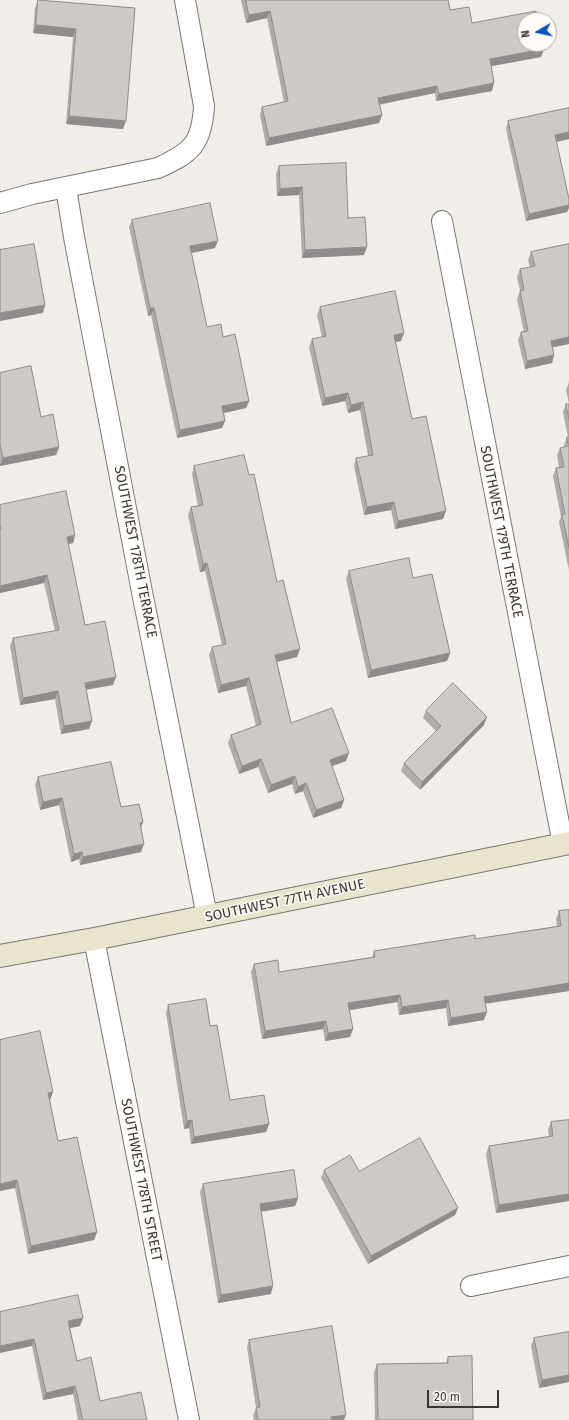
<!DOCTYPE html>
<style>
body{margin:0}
#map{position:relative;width:569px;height:1420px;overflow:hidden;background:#f1ede9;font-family:"Fira Sans",sans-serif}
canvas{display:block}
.north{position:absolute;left:517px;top:12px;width:40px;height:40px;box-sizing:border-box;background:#fefaf6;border:1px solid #afaca9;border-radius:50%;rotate:261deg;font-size:11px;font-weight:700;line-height:16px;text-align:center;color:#383735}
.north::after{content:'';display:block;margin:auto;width:14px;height:18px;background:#0851bb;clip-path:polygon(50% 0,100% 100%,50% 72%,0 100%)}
.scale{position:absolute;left:427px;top:1390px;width:72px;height:18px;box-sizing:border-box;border:2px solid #383735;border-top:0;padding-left:5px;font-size:12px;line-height:14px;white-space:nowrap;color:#383735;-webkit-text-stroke:3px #fefaf6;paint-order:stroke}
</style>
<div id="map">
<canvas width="569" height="1420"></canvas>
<div class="north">N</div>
<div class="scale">20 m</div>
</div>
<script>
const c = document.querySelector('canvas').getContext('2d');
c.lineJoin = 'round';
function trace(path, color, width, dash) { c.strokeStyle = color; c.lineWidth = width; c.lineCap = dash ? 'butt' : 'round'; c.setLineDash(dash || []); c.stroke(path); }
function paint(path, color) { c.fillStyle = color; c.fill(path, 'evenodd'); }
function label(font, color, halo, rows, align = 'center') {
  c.font = font + ' "Fira Sans",sans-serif'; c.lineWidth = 3; c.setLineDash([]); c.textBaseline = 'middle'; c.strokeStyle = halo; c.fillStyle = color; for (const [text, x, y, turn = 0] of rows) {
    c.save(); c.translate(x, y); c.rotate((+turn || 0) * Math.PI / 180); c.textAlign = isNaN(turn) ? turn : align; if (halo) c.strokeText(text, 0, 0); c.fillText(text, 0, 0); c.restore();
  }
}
const street = new Path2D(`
 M 66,188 L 74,237 L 142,592 L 207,916
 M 0,203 L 32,194 L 158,168 C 191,153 202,144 204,106 L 185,0
 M 442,221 L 563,844
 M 94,939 L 189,1420
 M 471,1286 L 569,1266`);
const secondary = new Path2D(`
 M 0,956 L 94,939 L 569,843`);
trace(street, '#797672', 22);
trace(secondary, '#797672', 24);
trace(street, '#fff', 20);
trace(secondary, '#e9e5cc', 22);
paint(new Path2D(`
 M 38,0 L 135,8 L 123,129 L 66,124 L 73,37 L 33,33 L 35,8 Z
 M 241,0 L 448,0 L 450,10 L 472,23 L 541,57 L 491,66 L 492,91 L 436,101 L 435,93 L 379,105 L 382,115 L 379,123 L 266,146 L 260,115 L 262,107 L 284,102 L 267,18 L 246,23 Z
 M 569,108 L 569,139 L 556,142 L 567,212 L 526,221 L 506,129 L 508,121 Z
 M 279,166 L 348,218 L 364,255 L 302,258 L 299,195 L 277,196 L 276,174 Z
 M 132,220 L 215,248 L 191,253 L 207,327 L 223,337 L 249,401 L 246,408 L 224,413 L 225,421 L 222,428 L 177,438 L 151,315 L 148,316 L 129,227 Z
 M 569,244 L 569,344 L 553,347 L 554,355 L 552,363 L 525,369 L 518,340 L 521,332 L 524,332 L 517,299 L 520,291 L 517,277 L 520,269 L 530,267 L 528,260 L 531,252 Z
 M 320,307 L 401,341 L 395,342 L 412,419 L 443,519 L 395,529 L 391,510 L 364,515 L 354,466 L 356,458 L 368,456 L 360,410 L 348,413 L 345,401 L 322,406 L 309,347 L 312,339 L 322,337 L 317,315 Z
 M 0,373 L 41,417 L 59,447 L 56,455 L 0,466 Z
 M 569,382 L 569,570 L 559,522 L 561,517 L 553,476 L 556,468 L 559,468 L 557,455 L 560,448 L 564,447 L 564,445 L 567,437 L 568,437 L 563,412 L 566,404 L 569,404 L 566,390 Z
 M 194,466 L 249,475 L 297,657 L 277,662 L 291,723 L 346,761 L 332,766 L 344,800 L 341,808 L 313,818 L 303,791 L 295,794 L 292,784 L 268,793 L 258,767 L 239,774 L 228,743 L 231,735 L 256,726 L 246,686 L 218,693 L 209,655 L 212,647 L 222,645 L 205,571 L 200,572 L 188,515 L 191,507 L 198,506 L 192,474 Z
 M 0,505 L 75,535 L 73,543 L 68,544 L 85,625 L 113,685 L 86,690 L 92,721 L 89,729 L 61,734 L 55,699 L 20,705 L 10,646 L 13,638 L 55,631 L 44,583 L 0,593 Z
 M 349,571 L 413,578 L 450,653 L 447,661 L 368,678 L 346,579 Z
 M 426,711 L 484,725 L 420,790 L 401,771 L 404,763 L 436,731 L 423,718 Z
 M 38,777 L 121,807 L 141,828 L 141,852 L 80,865 L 79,859 L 71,862 L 59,805 L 40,810 L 35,785 Z
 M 569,910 L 569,991 L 485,1004 L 484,1020 L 448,1026 L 446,1008 L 399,1015 L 397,1002 L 349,1010 L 353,1029 L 350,1037 L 325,1041 L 323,1029 L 262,1039 L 251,972 L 254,964 L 279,972 L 372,957 L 374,951 L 475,939 L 557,926 L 556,919 L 559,911 Z
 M 168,1005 L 210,1026 L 230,1100 L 269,1124 L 266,1132 L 191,1144 L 189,1128 L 184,1129 L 166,1013 Z
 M 0,1040 L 50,1100 L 58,1141 L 97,1232 L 94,1240 L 28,1254 L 15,1188 Z
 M 569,1120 L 569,1201 L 496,1213 L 486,1154 L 489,1146 L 549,1136 L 548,1130 L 551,1122 Z
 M 324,1170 L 359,1171 L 458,1208 L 455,1215 L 368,1264 L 321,1178 Z
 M 203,1184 L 298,1198 L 295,1206 L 261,1212 L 271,1294 L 218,1303 L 200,1192 Z
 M 0,1312 L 80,1326 L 70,1328 L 77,1361 L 100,1401 L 147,1420 L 78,1420 L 73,1394 L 43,1400 L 32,1346 Z
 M 569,1332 L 569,1382 L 539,1388 L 531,1346 L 534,1338 Z
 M 249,1340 L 344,1420 L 254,1420 L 253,1416 L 256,1408 L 247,1347 Z
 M 448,1357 L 473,1420 L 375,1420 L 374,1372 L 377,1364 L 446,1363 Z`), '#b1acab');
paint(new Path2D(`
 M 270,11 L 267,18 L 246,23 L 249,15 Z
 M 36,25 L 76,29 L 73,37 L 33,33 Z
 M 544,49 L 541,57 L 487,67 L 490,59 Z
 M 494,83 L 492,91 L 436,101 L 439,94 Z
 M 437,86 L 435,93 L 375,105 L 378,98 Z
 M 382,115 L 379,123 L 266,146 L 269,138 Z
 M 69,116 L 126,121 L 123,129 L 66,124 Z
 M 569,132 L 569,139 L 552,143 L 555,135 Z
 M 302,187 L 299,195 L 277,196 L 280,189 Z
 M 569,205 L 569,208 L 567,212 L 526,221 L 529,214 Z
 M 218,241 L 215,248 L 187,254 L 190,246 Z
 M 367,247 L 364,255 L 302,258 L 305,250 Z
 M 45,305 L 43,313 L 0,321 L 0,313 Z
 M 150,308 L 154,308 L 151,315 L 148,316 Z
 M 404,333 L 401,341 L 391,343 L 394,335 Z
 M 569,337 L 569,344 L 549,348 L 551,341 Z
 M 554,355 L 552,363 L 525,369 L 527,361 Z
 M 348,393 L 345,401 L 322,406 L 325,398 Z
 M 249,401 L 246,408 L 219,414 L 222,406 Z
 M 363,402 L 360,410 L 348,413 L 351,405 Z
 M 225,421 L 222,428 L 177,438 L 180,430 Z
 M 59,447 L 56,455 L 0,466 L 3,458 Z
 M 394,502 L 391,510 L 364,515 L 367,507 Z
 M 446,511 L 443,519 L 395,529 L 398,521 Z
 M 75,535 L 73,543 L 64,545 L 67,537 Z
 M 207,563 L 205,571 L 200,572 L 203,564 Z
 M 47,575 L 44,583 L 0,593 L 0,586 Z
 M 300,649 L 297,657 L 272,663 L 275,655 Z
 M 450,653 L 447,661 L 368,678 L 371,670 Z
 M 116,677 L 113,685 L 82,690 L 85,683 Z
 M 249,678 L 246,686 L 218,693 L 221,685 Z
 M 58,691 L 55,699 L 20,705 L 23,698 Z
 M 487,717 L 484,725 L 420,790 L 422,782 Z
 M 92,721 L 89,729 L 61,734 L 64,726 Z
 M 349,753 L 346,761 L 327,768 L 330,760 Z
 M 261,759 L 258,767 L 239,774 L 242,766 Z
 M 295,776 L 292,784 L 268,793 L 271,785 Z
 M 306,783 L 303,791 L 295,794 L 298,787 Z
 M 62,798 L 59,805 L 40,810 L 43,802 Z
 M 344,800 L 341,808 L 313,818 L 316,810 Z
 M 143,822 L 140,830 L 140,823 Z
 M 144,844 L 141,852 L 80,865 L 83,857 Z
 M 82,852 L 79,859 L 71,862 L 74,854 Z
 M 569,983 L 569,991 L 481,1004 L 484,997 Z
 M 400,995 L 397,1002 L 345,1011 L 348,1003 Z
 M 448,1000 L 446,1008 L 399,1015 L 402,1007 Z
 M 487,1012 L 484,1020 L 448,1026 L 451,1018 Z
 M 326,1021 L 323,1029 L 262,1039 L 265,1031 Z
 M 353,1029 L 350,1037 L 325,1041 L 328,1033 Z
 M 53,1092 L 50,1100 L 45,1100 L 48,1093 Z
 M 192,1120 L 189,1128 L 184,1129 L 187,1121 Z
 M 269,1124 L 266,1132 L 191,1144 L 194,1137 Z
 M 17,1180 L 15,1188 L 0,1191 L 0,1184 Z
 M 569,1194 L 569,1201 L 496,1213 L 499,1205 Z
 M 298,1198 L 295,1206 L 257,1212 L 260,1204 Z
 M 458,1208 L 455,1215 L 368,1264 L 371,1256 Z
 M 97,1232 L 94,1240 L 28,1254 L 31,1246 Z
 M 273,1286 L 271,1294 L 218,1303 L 221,1295 Z
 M 83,1318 L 80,1326 L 65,1329 L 68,1321 Z
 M 34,1339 L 32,1346 L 0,1353 L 0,1346 Z
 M 569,1375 L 569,1382 L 539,1388 L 542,1380 Z
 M 75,1386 L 73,1394 L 43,1400 L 46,1393 Z
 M 346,1415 L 344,1420 L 330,1420 L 331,1417 Z`), '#908c8b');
const building = new Path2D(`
 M 38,0 L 135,8 L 126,121 L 69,116 L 76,29 L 36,25 Z
 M 246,0 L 448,0 L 450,10 L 469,7 L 472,23 L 536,11 L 538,20 L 525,20 L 525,44 L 543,44 L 544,49 L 490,59 L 494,83 L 439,94 L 437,86 L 378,98 L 382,115 L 269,138 L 262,107 L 288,101 L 270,11 L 249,15 Z
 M 569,108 L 569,132 L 555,135 L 569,199 L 569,205 L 529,214 L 508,121 Z
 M 346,163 L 348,218 L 365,217 L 367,247 L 305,250 L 302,187 L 280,189 L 279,166 Z
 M 210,203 L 218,241 L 190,246 L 207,327 L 221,324 L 223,337 L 235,334 L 249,401 L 222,406 L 225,421 L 180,430 L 154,308 L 150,308 L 132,220 Z
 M 34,244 L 45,305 L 0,313 L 0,250 Z
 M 569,244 L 569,337 L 551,341 L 554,355 L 527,361 L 521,332 L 528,331 L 520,291 L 524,290 L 520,269 L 535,266 L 531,252 Z
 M 395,291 L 404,333 L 394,335 L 412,419 L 426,416 L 446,511 L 398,521 L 394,502 L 367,507 L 356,458 L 373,455 L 363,402 L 351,405 L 348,393 L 325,398 L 312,339 L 326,336 L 320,307 Z
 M 31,366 L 41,417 L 53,414 L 59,447 L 3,458 L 0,444 L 0,373 Z
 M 566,404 L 569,404 L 569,419 Z
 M 567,437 L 569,437 L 569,548 L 562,514 L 565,514 L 556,468 L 564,467 L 560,448 L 568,446 Z
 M 244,455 L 249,475 L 254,474 L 277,582 L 283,580 L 300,649 L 275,655 L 291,723 L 332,708 L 349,753 L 330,760 L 344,800 L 316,810 L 306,783 L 298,787 L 295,776 L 271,785 L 261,759 L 242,766 L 231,735 L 261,724 L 249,678 L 221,685 L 212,647 L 226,644 L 207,563 L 203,564 L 191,507 L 203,505 L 194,466 Z
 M 66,491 L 75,535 L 67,537 L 85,625 L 105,621 L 116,677 L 85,683 L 92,721 L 64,726 L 58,691 L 23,698 L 13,638 L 59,630 L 47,575 L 0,586 L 0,529 L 1,529 L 0,526 L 0,505 Z
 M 409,558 L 413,578 L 432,574 L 450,653 L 371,670 L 349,571 Z
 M 453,683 L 487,717 L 422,782 L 404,763 L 441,726 L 426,711 Z
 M 111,762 L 121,807 L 139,804 L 143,822 L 140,823 L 144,844 L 83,857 L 82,852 L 74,854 L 62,798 L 43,802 L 38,777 Z
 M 569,910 L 569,983 L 484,997 L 487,1012 L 451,1018 L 448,1000 L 402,1007 L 400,995 L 348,1003 L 353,1029 L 328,1033 L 326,1021 L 265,1031 L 254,964 L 278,960 L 279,972 L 375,957 L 374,951 L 475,935 L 475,939 L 561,926 L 559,911 Z
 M 206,999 L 210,1026 L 217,1025 L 230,1100 L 264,1095 L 269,1124 L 194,1137 L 192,1120 L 187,1121 L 168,1005 Z
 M 40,1031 L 53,1092 L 48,1093 L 58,1141 L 77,1137 L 97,1232 L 31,1246 L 17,1180 L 0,1184 L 0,1040 Z
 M 569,1120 L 569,1194 L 499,1205 L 489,1146 L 553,1136 L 551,1122 Z
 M 420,1138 L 458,1208 L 371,1256 L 324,1170 L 350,1155 L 359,1171 Z
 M 294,1170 L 298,1198 L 260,1204 L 273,1286 L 221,1295 L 203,1184 Z
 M 78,1295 L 83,1318 L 68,1321 L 77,1361 L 91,1357 L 100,1401 L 141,1392 L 147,1420 L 83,1420 L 75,1386 L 46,1393 L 34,1339 L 0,1346 L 0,1312 Z
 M 332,1326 L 346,1415 L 331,1417 L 332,1420 L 258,1420 L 256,1408 L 260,1407 L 249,1340 Z
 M 569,1332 L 569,1375 L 542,1380 L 534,1338 Z
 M 472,1356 L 473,1420 L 378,1420 L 377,1364 L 448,1363 L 448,1357 Z`);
paint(building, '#cec8c7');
trace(building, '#908c8b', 1);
label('14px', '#383735', '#fefaf6', [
 ["SOUTHWEST 179TH TERRACE",501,532,79],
 ["SOUTHWEST 178TH TERRACE",135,552,79],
 ["SOUTHWEST 77TH AVENUE",285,901,-12],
 ["SOUTHWEST 178TH STREET",141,1180,79]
]);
</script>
